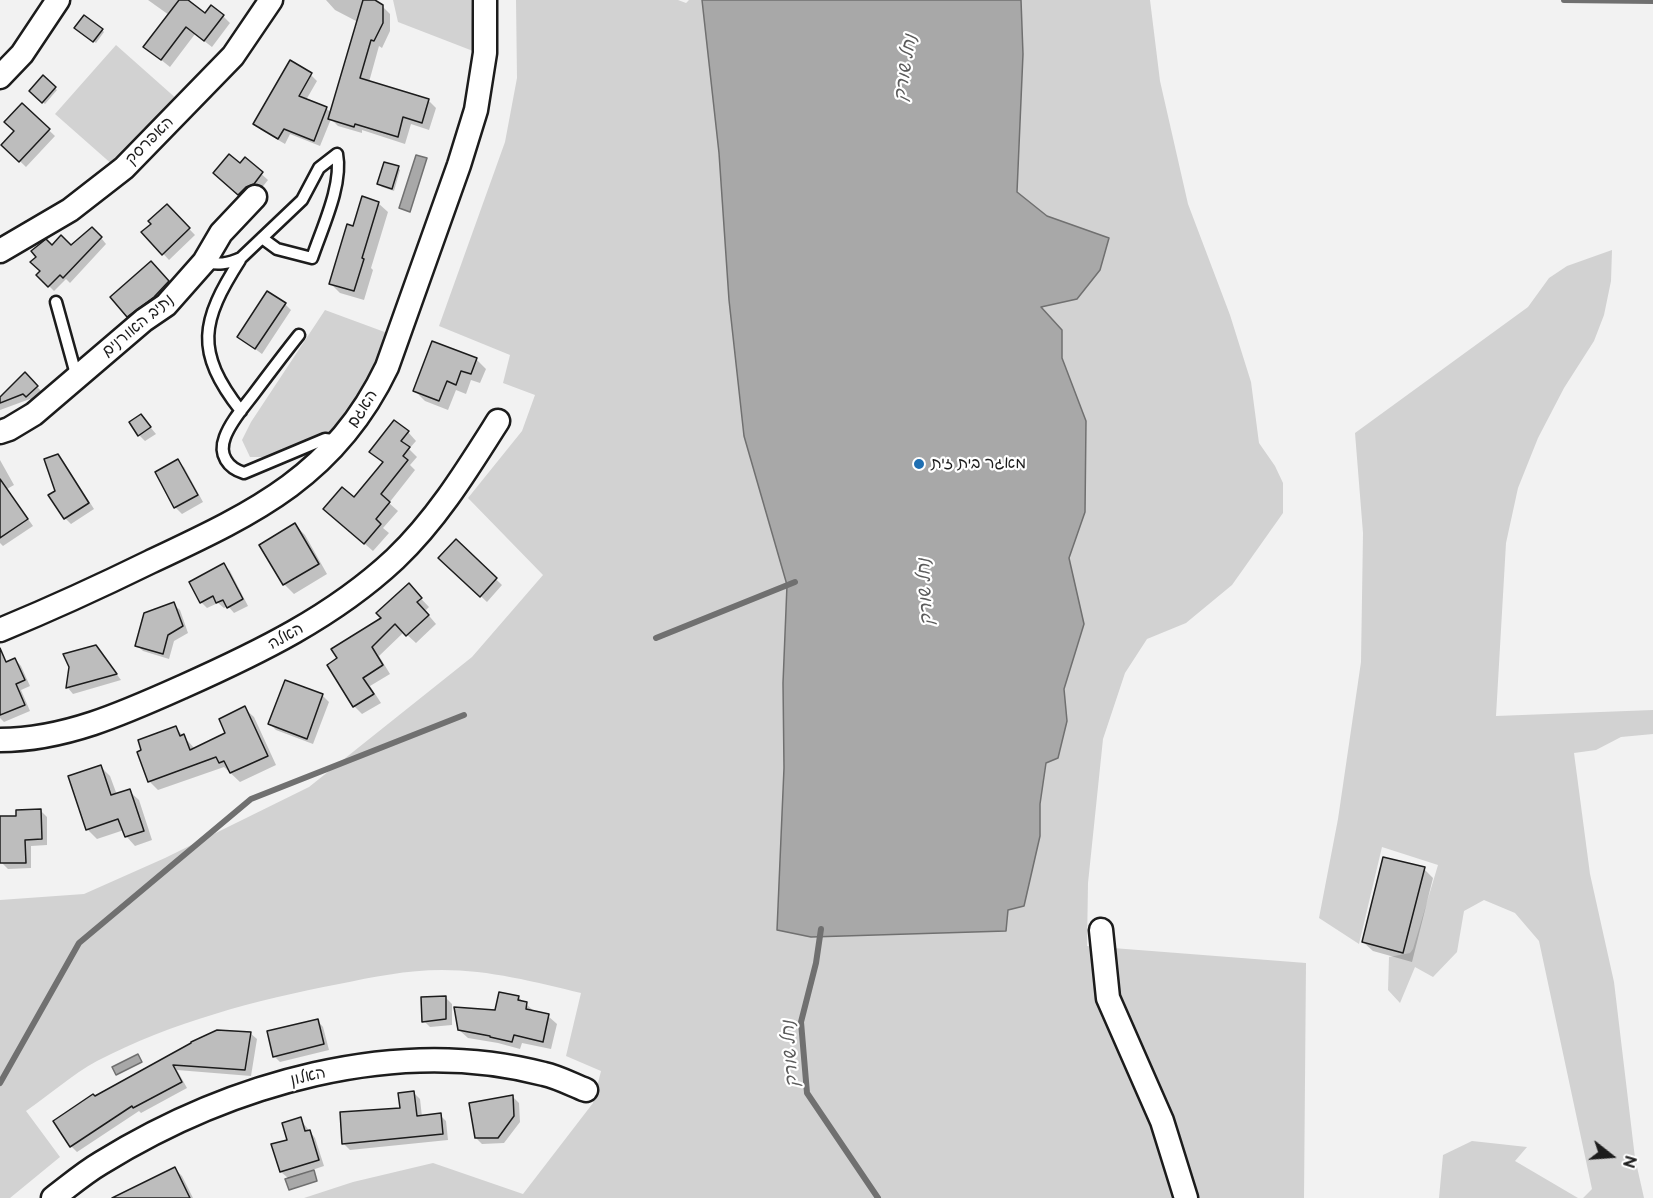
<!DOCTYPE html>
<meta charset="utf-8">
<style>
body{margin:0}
#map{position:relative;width:1653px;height:1198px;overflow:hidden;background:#f2f2f2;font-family:"Balsamiq Sans",sans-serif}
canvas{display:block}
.north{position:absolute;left:1581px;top:1126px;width:60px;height:60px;-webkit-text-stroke:4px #fff;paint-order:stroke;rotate:107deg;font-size:16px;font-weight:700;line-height:24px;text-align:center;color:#1c1c1c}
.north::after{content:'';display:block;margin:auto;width:21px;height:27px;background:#1c1c1c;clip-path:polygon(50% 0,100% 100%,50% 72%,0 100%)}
</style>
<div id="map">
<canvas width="1653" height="1198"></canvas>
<div class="north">N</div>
</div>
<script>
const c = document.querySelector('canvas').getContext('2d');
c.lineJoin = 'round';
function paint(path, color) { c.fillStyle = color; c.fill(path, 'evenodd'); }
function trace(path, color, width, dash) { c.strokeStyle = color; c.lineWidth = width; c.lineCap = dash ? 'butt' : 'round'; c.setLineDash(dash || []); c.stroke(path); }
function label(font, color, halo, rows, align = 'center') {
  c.font = font + ' "Balsamiq Sans","Playpen Sans Hebrew",sans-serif'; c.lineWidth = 4.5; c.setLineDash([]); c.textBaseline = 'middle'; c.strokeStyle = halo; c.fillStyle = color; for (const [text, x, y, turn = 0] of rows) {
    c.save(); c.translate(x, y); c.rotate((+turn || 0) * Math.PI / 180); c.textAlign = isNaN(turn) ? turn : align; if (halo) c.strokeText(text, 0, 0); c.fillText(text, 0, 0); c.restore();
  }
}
paint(new Path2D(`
 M 393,0 L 471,0 L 473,51 L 398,22 Z
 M 516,0 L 678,0 L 686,3 L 689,0 L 1150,0 L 1160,81 L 1188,204 L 1230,315 L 1251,382 L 1259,443 L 1275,466 L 1283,483 L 1283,513 L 1232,585 L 1186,623 L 1147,639 L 1125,673 L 1103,739 L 1088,883 L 1087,946 L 1306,963 L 1304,1198 L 304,1198 L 353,1182 L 433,1163 L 523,1194 L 593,1103 L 601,1071 L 566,1056 L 581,993 C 535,982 490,970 442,970 C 407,970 373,977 339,984 C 256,1000 172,1022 97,1061 C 74,1073 48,1096 26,1111 L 60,1157 L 10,1198 L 0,1198 L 0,900 L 84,894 L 165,858 L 309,787 L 472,657 L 543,575 L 468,498 L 522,431 L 535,395 L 503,383 L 510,355 L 439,326 L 505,142 L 517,78 Z
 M 116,45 L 178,100 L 114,166 L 55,114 Z
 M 1612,250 L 1611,281 L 1604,315 L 1594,341 L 1564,388 L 1538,438 L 1518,488 L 1506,543 L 1496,716 L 1653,710 L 1653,734 L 1621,737 L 1596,750 L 1574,753 L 1590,874 L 1614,982 L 1635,1158 L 1644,1198 L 1583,1198 L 1592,1189 L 1539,941 L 1515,913 L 1484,900 L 1464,911 L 1457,952 L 1433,977 L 1415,967 L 1400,1003 L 1388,990 L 1389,957 L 1410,953 L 1413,949 L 1438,865 L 1382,847 L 1359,944 L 1319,918 L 1338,819 L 1361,662 L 1363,533 L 1355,433 L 1528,307 L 1549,278 L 1567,266 Z
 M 325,310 L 390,334 L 369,380 L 347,417 L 333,431 L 266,457 L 250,457 L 242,440 L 251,422 Z
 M 1472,1141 L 1527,1147 L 1515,1161 L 1578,1198 L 1439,1198 L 1443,1155 Z`), '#d2d2d2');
const water = new Path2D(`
 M 702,0 L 1021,0 L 1023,54 L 1017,192 L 1047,216 L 1109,238 L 1100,270 L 1077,299 L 1041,307 L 1062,330 L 1062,358 L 1086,421 L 1085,512 L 1069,558 L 1084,624 L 1064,689 L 1067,721 L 1058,758 L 1046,763 L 1040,804 L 1040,836 L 1024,906 L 1008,910 L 1006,931 L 811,937 L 777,930 L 784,768 L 783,683 L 787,585 L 744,436 L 729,300 L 719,153 Z
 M 416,155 L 427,158 L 410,212 L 399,208 Z
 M 138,1054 L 142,1062 L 116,1075 L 112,1067 Z
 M 314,1170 L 317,1181 L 289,1190 L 285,1179 Z`);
paint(water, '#a8a8a8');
trace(water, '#707070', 1.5);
paint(new Path2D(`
 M 148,0 L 186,0 L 205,15 L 223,16 L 230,23 L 212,47 L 195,34 L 170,67 L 145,47 L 169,15 Z
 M 326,0 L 372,0 L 382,6 L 390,14 L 390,31 L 382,48 L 379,46 L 369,82 L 428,100 L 436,108 L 429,130 L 411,124 L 405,144 L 362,130 L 362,133 L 338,126 L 331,119 L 320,146 L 290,134 L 285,144 L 261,130 L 255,124 L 290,63 L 311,75 L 317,81 L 306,100 L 326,108 L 331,113 L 358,22 L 335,10 Z
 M 78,30 L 102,30 L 104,32 L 96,43 Z
 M 43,77 L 57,90 L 45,104 L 31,91 Z
 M 22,105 L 55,136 L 26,167 L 3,145 L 16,132 Z
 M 245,159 L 268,180 L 260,190 L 245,200 L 221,179 Z
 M 398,168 L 400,170 L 394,191 L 382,187 L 379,184 Z
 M 378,203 L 388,212 L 371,268 L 373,270 L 364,300 L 340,293 L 330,283 L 354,228 Z
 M 167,206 L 195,235 L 169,260 L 143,232 Z
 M 98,234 L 106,244 L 70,283 L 66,279 L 54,291 L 38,275 L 71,247 Z
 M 157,269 L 174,288 L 135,322 L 128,315 Z
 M 285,304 L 291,310 L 262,354 L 239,337 Z
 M 476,359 L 486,369 L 480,383 L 471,380 L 466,394 L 456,390 L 448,410 L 425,401 L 415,391 Z
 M 25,374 L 42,392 L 32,401 L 30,399 L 0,410 L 0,399 Z
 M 141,416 L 156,434 L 145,441 L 139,435 Z
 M 408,432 L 416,441 L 409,449 L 417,457 L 410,465 L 415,470 L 389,503 L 398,511 L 383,528 L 389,533 L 373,551 L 334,517 L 354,499 L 384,463 L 371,452 Z
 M 58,456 L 64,462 L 94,509 L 71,524 L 65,518 L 57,491 Z
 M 0,460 L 14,485 L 7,489 L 33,526 L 3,546 L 0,543 Z
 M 178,461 L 184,467 L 203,502 L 182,514 L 176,508 L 157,473 Z
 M 295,525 L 305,535 L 327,574 L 294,594 L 284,584 Z
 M 456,541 L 502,585 L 487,602 L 440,558 Z
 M 224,565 L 230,571 L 248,606 L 234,613 L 228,606 L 224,608 L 218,603 L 207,608 L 201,602 Z
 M 408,585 L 429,607 L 425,611 L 436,624 L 416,643 L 404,632 L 379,656 L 390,674 L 370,686 L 381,703 L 362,714 L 354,706 L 339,659 L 383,618 Z
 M 173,604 L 180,610 L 188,633 L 174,641 L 169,659 L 143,651 L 137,645 Z
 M 96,646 L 121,680 L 73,694 L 68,688 L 70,666 Z
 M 15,659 L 21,666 L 30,686 L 21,690 L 30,711 L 4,722 L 0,718 L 0,666 Z
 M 322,695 L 329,702 L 313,744 L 276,730 L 270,724 Z
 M 244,708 L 254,717 L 276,765 L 240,782 L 224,767 L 158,790 L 149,781 L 176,728 L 195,749 L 227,734 Z
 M 101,767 L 110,776 L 117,795 L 129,791 L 139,800 L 152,840 L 135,846 L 126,836 L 124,830 L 97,839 L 87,829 Z
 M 41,811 L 47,817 L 47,845 L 31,846 L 31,868 L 8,869 L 2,863 L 17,817 Z
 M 1424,869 L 1433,878 L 1412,962 L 1373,951 L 1363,942 Z
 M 518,997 L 535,1012 L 548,1016 L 557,1024 L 551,1049 L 522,1043 L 520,1049 L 498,1043 L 468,1038 L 459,1030 L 497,1011 Z
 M 446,998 L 452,1004 L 452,1025 L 430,1027 L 424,1021 Z
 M 317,1020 L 323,1027 L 329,1050 L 280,1062 L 274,1056 Z
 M 250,1033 L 257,1039 L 251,1076 L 177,1070 L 187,1088 L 141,1113 L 139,1111 L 77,1152 L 71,1146 L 193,1044 Z
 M 414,1093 L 420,1099 L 422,1117 L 440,1115 L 446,1121 L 448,1140 L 350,1150 L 344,1144 L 342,1113 L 401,1109 Z
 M 513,1097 L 519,1103 L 520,1122 L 504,1143 L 482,1144 L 476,1138 Z
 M 300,1119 L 315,1138 L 324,1166 L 288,1178 L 281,1172 L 289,1141 Z
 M 174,1168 L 182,1176 L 193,1198 L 117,1198 Z`), '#0003');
trace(new Path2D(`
 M 1564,0 L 1653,1
 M 656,638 L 795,582
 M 821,929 L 816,963 L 801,1022 L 807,1093 L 878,1198
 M 0,1083 L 79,943 L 251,799 L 464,715`), '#707070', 6);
const building = new Path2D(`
 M 179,0 L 188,0 L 205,13 L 211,5 L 224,15 L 204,41 L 186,27 L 161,60 L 143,47 Z
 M 363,0 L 375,0 L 383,5 L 383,23 L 374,41 L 371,40 L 360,78 L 429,99 L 422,123 L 403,117 L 398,137 L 355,124 L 354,127 L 328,119 Z
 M 84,15 L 103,29 L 93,42 L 74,28 Z
 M 290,60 L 312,73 L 299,96 L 327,107 L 314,141 L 284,129 L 278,139 L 253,124 Z
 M 43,75 L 56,87 L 42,103 L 29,91 Z
 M 22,103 L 50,129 L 19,162 L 1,145 L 14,131 L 4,122 Z
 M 229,154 L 240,163 L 245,157 L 263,172 L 254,184 L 246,187 L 238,195 L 213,173 Z
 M 384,162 L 399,166 L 392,189 L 377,184 Z
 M 362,196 L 379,202 L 362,258 L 364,259 L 354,291 L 329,284 L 347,224 L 353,226 Z
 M 167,204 L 190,228 L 162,255 L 141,232 L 151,224 L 148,221 Z
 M 92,227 L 102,237 L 63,278 L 60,275 L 48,287 L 36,275 L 40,271 L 30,262 L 36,257 L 31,251 L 46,239 L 52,245 L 61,235 L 71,245 Z
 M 151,261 L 169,281 L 154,297 L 127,317 L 110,297 Z
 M 267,291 L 286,303 L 255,349 L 237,337 Z
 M 432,341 L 477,358 L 471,374 L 461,371 L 456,385 L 447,381 L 439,401 L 413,391 Z
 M 25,372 L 38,386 L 26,397 L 23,394 L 0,403 L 0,397 Z
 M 141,414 L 151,427 L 138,436 L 129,422 Z
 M 394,420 L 409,431 L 401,441 L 410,447 L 403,456 L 408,460 L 381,494 L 390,502 L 376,519 L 381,524 L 364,544 L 323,509 L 342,487 L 354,497 L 383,462 L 369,452 Z
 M 58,454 L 89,503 L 64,519 L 48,495 L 55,491 L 44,459 Z
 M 178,459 L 198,495 L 174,508 L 155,472 Z
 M 0,479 L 28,519 L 0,538 Z
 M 295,523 L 319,564 L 283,585 L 259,545 Z
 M 456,539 L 497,578 L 480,597 L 438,558 Z
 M 224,563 L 243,599 L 227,608 L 223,600 L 216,603 L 213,596 L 200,603 L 189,582 Z
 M 409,583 L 422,598 L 417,602 L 429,615 L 406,636 L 395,624 L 372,647 L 383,665 L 363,678 L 374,694 L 353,707 L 327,665 L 337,658 L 331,649 L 381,618 L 376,613 Z
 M 174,602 L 183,626 L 168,635 L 163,654 L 135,646 L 144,613 Z
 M 96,645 L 117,674 L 66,688 L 69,667 L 63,654 Z
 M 0,648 L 6,662 L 15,658 L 25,680 L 16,684 L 25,705 L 0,715 Z
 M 285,680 L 323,694 L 307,739 L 268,724 Z
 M 245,706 L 268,756 L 230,773 L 224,761 L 219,763 L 216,757 L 148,782 L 137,752 L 141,750 L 138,740 L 176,726 L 180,736 L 184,734 L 190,750 L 225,733 L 219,719 Z
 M 101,765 L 111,795 L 130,789 L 144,831 L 125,837 L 118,819 L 86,830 L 68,776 Z
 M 41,809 L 42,839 L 25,840 L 26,863 L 0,863 L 0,816 L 16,816 L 16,810 Z
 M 1383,857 L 1425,867 L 1403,953 L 1362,942 Z
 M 499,992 L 519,996 L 518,1000 L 527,1002 L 526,1009 L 549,1014 L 543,1042 L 514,1035 L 512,1042 L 490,1037 L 490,1036 L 458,1030 L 454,1007 L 495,1010 Z
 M 446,996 L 446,1019 L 422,1022 L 421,997 Z
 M 318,1019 L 324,1044 L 273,1057 L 267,1031 Z
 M 217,1030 L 251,1032 L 245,1070 L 173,1065 L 182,1082 L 133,1108 L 132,1106 L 70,1147 L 53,1121 L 93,1094 L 95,1096 L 191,1043 L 191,1042 Z
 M 414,1091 L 417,1116 L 441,1113 L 443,1134 L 342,1144 L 340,1112 L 400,1108 L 398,1093 Z
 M 513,1095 L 514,1116 L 498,1138 L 475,1138 L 469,1103 Z
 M 301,1117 L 305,1131 L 310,1130 L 319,1160 L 280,1172 L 271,1144 L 287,1140 L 282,1123 Z
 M 175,1167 L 190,1198 L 112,1198 Z`);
paint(building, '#bdbdbd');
trace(building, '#1c1c1c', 1.5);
const service = new Path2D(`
 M 240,260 C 201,321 194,351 241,411
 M 204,262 C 218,265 228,264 241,258 L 302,200 L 319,168 L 337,154 C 343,185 322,228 312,258 L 277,249 L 262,238
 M 56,302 L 77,378
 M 299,335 C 283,355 268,375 253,395 C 243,408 231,421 225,437 C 218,455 228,468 244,473 L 325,439 L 339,441`);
const minor = new Path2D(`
 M 0,77 L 22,54 L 58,0
 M 0,251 L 70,210 L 124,168 L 233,56 L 271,0
 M 0,432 L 9,429 L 34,414 L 144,320 L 166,305 L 204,262 L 221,233 L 255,197
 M 0,630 C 51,609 101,586 150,562 C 254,513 335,476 387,367 L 459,165 L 476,110 L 485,53 L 485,0
 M 0,740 C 64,740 124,713 182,687 C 258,653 333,617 395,559 C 437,519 467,470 498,421
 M 1101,930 L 1108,998 L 1162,1121 L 1186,1198
 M 53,1198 C 69,1186 84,1173 101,1163 C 229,1084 395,1035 544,1074 C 558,1077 573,1085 586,1090`);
trace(service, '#1c1c1c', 15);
trace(minor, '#1c1c1c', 27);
trace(service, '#fff', 10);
trace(minor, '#fff', 22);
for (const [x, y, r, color] of [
 [919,464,6,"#1f6fb2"]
]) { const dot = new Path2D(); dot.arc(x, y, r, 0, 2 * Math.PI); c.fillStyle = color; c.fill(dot); trace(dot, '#fff', 2); }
label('16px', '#1c1c1c', '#fff', [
 ["האפרסק",150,141,-45],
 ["נתיב האורנים",138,326,-40],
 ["האגם",363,409,-57],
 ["האלה",286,637,-29],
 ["האלון",308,1077,-13]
]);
label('16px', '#1c1c1c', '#fff', [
 ["מאגר בית זית",931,464]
], 'left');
label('italic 18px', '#5b5b5b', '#fff', [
 ["נחל שורק",906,68,-81],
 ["נחל שורק",926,592,-93],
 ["נחל שורק",791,1054,-94]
]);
</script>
